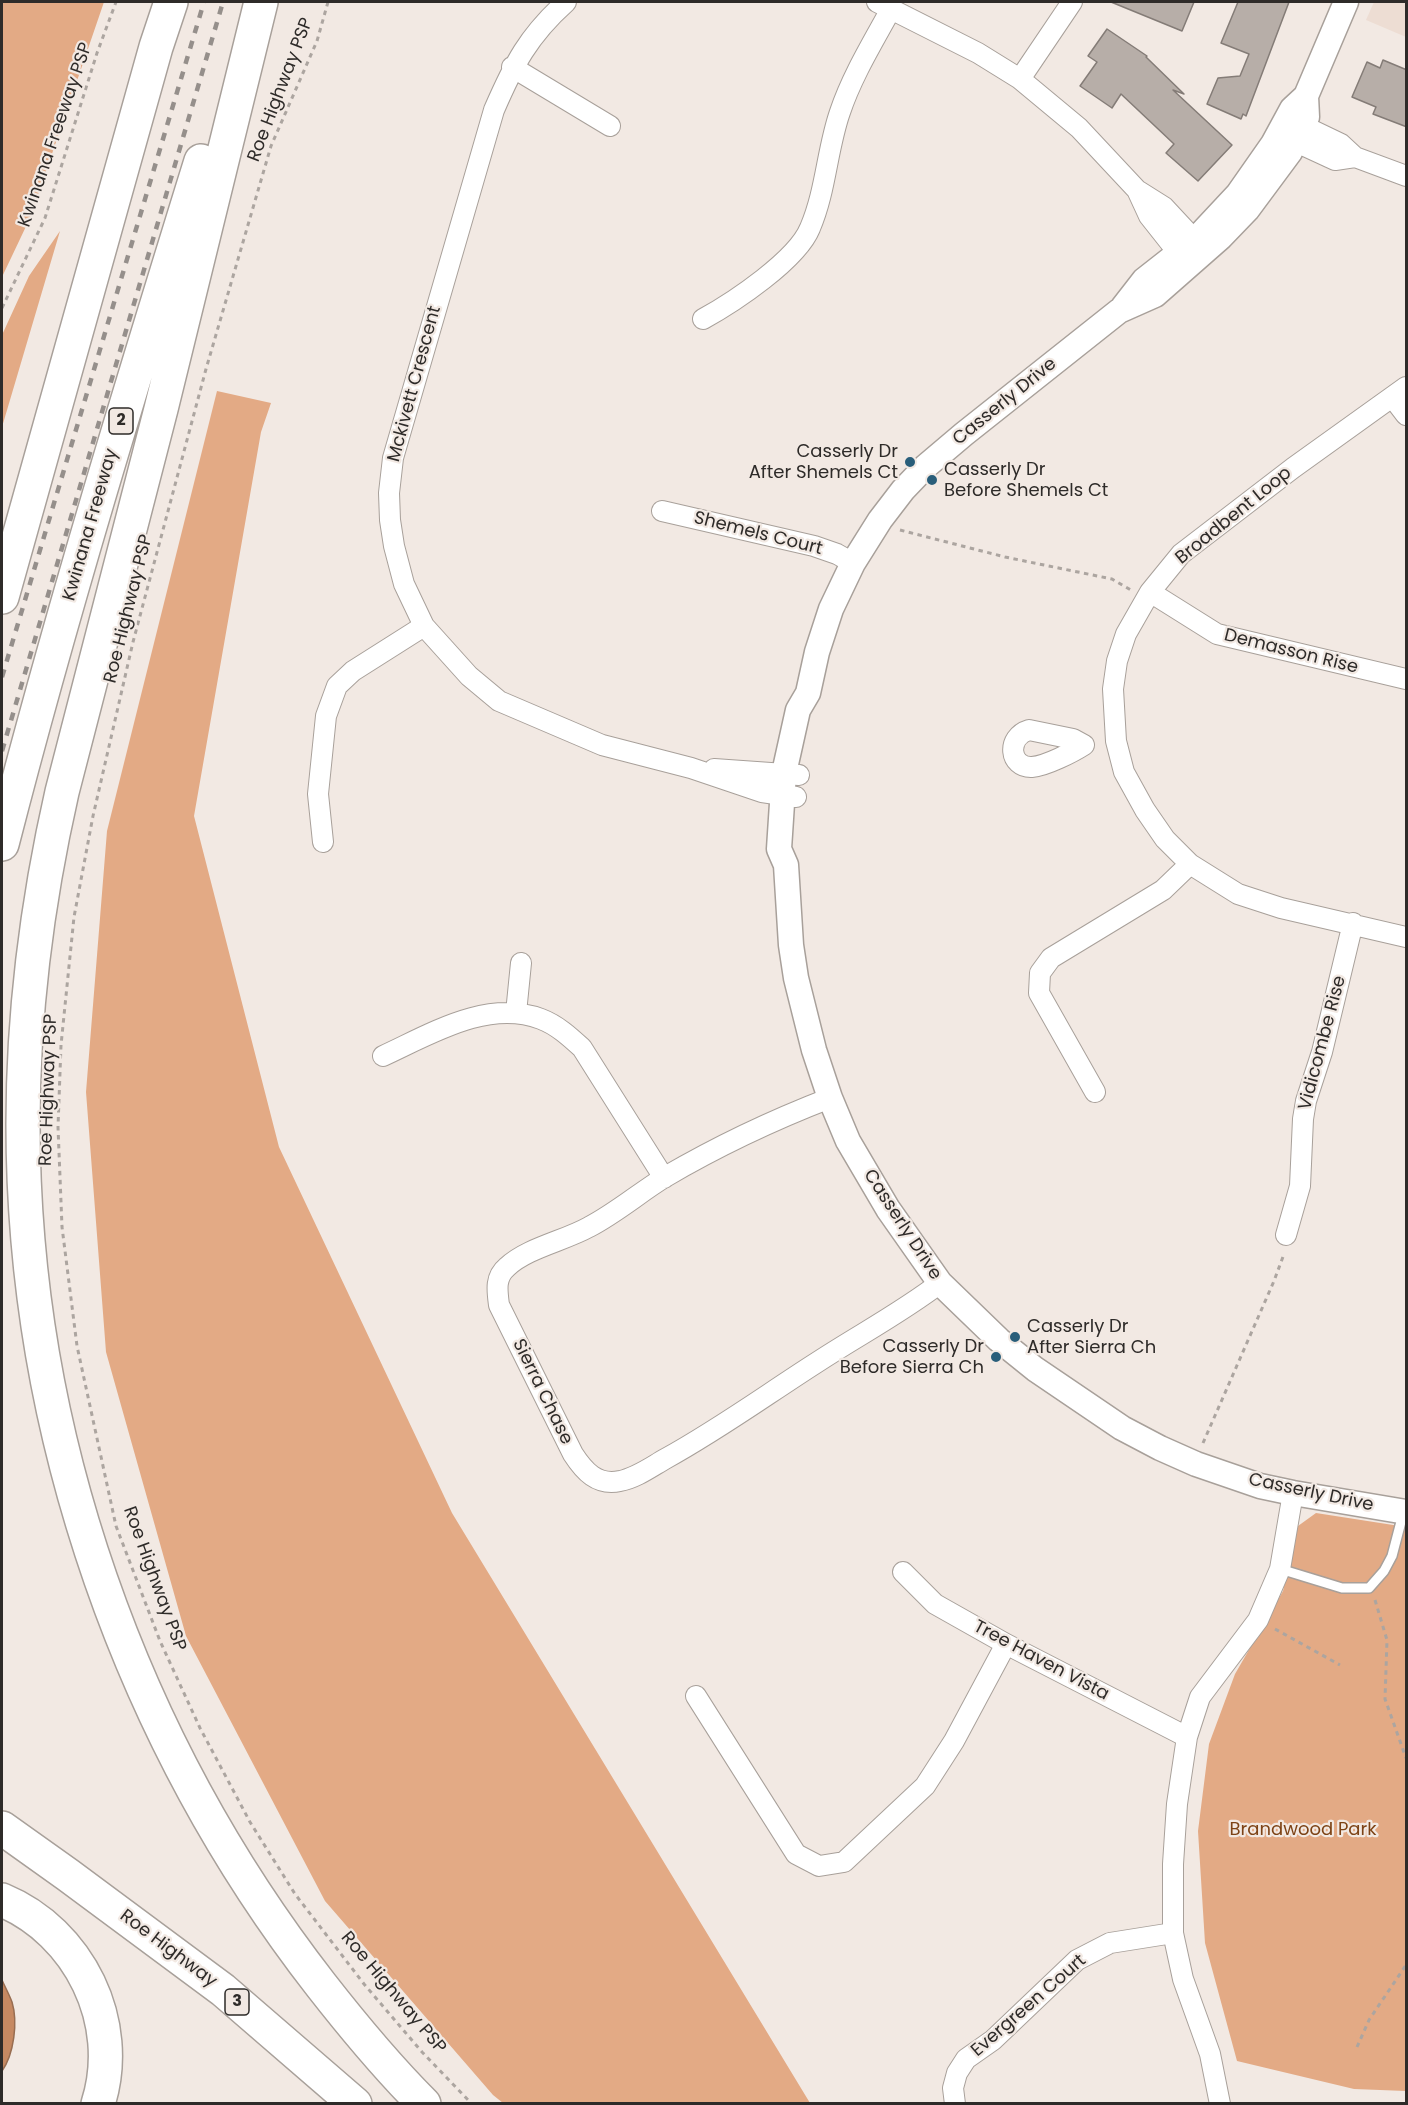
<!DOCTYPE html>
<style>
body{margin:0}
#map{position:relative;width:1408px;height:2105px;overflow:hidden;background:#f2e9e3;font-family:Poppins,sans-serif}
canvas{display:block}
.frame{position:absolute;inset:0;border:3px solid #2e2b29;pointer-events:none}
</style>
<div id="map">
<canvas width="1408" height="2105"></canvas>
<div class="frame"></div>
</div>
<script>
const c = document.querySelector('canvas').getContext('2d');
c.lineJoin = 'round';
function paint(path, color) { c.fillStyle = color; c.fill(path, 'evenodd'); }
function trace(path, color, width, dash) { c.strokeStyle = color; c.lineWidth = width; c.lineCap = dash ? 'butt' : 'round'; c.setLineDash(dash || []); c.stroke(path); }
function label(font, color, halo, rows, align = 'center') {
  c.font = font + ' Poppins,sans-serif'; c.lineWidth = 4.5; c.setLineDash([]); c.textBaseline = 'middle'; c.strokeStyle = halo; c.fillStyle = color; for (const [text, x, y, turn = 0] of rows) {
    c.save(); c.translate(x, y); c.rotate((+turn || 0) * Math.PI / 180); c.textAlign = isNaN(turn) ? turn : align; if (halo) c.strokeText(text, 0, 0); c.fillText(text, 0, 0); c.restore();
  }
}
paint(new Path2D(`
 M 1374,2 L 1406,2 L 1406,37 L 1366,20 Z`), '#edddd3');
paint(new Path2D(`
 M 2,2 L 104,2 L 30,218 L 2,277 Z
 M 60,231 L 2,427 L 2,335 L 29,276 Z
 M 217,391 L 271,403 L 261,432 L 194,816 L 279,1147 L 452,1513 L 810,2103 L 503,2103 L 493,2095 L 325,1901 L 186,1636 L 106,1352 L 86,1092 L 107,831 Z
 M 1316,1513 L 1406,1527 L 1406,2091 L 1354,2089 L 1237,2061 L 1205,1943 L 1198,1831 L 1209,1744 L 1235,1674 L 1283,1591 L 1298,1526 Z`), '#e3aa85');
const water = new Path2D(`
 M 2,1980 C 5,1987 9,1994 12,2002 C 18,2022 14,2054 2,2071 Z`);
paint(water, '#c68962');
trace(water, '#986d51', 1.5);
const building = new Path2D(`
 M 1111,2 L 1194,2 L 1182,31 Z
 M 1238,2 L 1289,2 L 1246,116 L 1243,114 L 1241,119 L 1207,104 L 1218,78 L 1240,76 L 1249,54 L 1221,43 Z
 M 1107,29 L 1147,56 L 1146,57 L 1184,94 L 1173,90 L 1232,145 L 1198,181 L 1166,153 L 1174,144 L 1121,94 L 1112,108 L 1080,86 L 1097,62 L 1088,56 Z
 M 1383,60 L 1407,70 L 1407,127 L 1373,114 L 1376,107 L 1352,97 L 1367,62 L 1380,68 Z`);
paint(building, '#b7aea8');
trace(building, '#847c77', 1.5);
const service = new Path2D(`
 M 1280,1569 L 1342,1588 L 1369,1588 L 1384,1571 L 1392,1556 L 1403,1514`);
const minor = new Path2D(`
 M 566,2 C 528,36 514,64 494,110 L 393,458 L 389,493 L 390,520 L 394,546 L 404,584 L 424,626 L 469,676 L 499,701 L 602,745 L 691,768 L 762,792 L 796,797
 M 877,2 L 978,53 L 1020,79 L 1079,128 L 1137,190 L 1164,207 L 1204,250
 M 512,67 L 610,126
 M 1020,79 L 1072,2
 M 1291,120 L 1341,144 L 1355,157 L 1406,176
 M 1283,136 L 1335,160 L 1355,157
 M 1137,190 L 1149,216 L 1187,264
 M 703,319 C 734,302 797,260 810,228 C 826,191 827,149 840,112 C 852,76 873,42 891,9
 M 1406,387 L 1293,468 L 1181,554 L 1150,592 L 1126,634 L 1117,661 L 1113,689 L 1116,741 L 1124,772 L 1145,810 L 1165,839 L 1190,864 L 1238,894 L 1281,908 L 1406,937
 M 1393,398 L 1406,415
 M 662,511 L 814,546 L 837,554 L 853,563
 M 1150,592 L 1217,634 L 1406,679
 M 1029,730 L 1073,739 L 1084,745 C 1073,752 1046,766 1032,767 C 1009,768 1006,737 1029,730 Z
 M 714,769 L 799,775
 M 323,842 L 318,794 L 326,716 L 337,686 L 353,671 L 424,626
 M 516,1013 L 521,963
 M 383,1056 C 431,1034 487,999 541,1019 C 557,1025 570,1037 582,1048 L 664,1178
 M 1095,1092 L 1039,993 L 1040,973 L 1051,958 L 1163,890 L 1190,864
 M 830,1098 C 773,1120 718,1146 665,1177 C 639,1193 616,1213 589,1227 C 564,1241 527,1248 507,1267 C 495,1277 497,1290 499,1305 L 573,1454 C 584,1471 597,1486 620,1481 C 636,1478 651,1467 665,1459 C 718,1430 766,1395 816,1363 C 857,1336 901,1313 940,1283
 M 1286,1235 L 1300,1186 L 1303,1119 L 1306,1101 L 1322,1052 L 1353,923
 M 903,1572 L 935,1604 L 1006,1644 L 1187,1737
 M 696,1696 L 796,1854 L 819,1866 L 844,1862 L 925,1786 L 954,1741 L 1006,1644
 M 955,2104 L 953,2088 L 957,2073 L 966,2059 L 993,2040 L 1077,1960 L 1110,1943 L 1173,1933
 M 1220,2104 L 1210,2054 L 1183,1979 L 1173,1933 L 1173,1864 L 1177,1804 L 1187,1737 L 1200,1697 L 1258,1620 L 1280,1569 L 1293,1493`);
const tertiary = new Path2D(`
 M 1306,96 L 1307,117 L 1290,152 L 1247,210 L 1221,237 L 1155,295 L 1119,311 L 964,434 L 925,467 L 903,490 L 880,520 L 853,563 L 831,609 L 817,652 L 808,693 L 798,710 L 784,773 L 779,849 L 786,865 L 791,945 L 796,978 L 814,1050 L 830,1098 L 848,1141 L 888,1209 L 940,1283 L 999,1340 L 1035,1369 L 1122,1428 L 1160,1448 L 1196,1464 L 1260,1486 L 1293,1493 L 1406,1512
 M 1123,307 L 1144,280 L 1195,240 L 1238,194 L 1273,144 L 1292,109 L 1306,96 L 1346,2`);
const motorway = new Path2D(`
 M 261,2 L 161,409 L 62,792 C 37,902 23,1012 23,1124 C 23,1434 131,1741 321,1985 C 353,2026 387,2067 424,2104
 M 2,597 L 156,47 L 171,2
 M 2,844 C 61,614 131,387 201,161
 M 2,1828 L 68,1875 L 223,1990 L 355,2104
 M 2,1900 C 79,1932 124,2022 98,2104`);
trace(service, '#a8a09a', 12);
trace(minor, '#a8a09a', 22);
trace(tertiary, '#a8a09a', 27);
trace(motorway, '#a8a09a', 36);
trace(new Path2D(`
 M 328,2 L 317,41 L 271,146 L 206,369 L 133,642 L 93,816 L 74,917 L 61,1045 L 58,1127 L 62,1227 L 77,1346 L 116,1526 L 160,1641 L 200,1728 L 250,1822 L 295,1894 L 364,1984 L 422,2052 L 472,2104
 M 2,308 L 45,218 L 97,53 L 116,2
 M 900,530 L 1005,557 L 1112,579 L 1131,590
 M 1203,1443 L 1274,1281 L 1284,1254
 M 1375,1600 L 1387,1640 L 1385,1699 L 1406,1758
 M 1275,1629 L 1340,1665
 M 1357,2047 L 1369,2020 L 1406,1965`), '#aca5a0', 3, [4.5, 4.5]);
trace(service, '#fff', 9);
trace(minor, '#fff', 20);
trace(tertiary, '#fff', 24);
trace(motorway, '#fff', 33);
trace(new Path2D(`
 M 2,677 L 204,2
 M 2,751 L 223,2`), '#958f8b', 4.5, [8, 8]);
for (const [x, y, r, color] of [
 [910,462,6,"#295e7a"],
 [932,480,6,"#295e7a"],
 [1015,1337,6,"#295e7a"],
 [996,1357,6,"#295e7a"]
]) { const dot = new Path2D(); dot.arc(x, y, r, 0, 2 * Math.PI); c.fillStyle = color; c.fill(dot); trace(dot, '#f2e9e3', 2); }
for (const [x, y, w] of [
 [121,421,24],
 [237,2002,24]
]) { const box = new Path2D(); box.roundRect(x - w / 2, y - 13, w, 26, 4.5); c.fillStyle = '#f2e9e3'; c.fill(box); trace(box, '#2e2b29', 1.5); }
label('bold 16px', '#2e2b29', null, [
 ["2",121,421],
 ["3",237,2002]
]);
label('18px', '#2e2b29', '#f2e9e3', [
 ["Roe Highway PSP",281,90,-69],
 ["Kwinana Freeway PSP",56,135,-71],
 ["Mckivett Crescent",415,384,-75],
 ["Casserly Drive",1005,402,-39],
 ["Broadbent Loop",1234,516,-39],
 ["Kwinana Freeway",91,525,-74],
 ["Shemels Court",758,534,14],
 ["Roe Highway PSP",129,609,-76],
 ["Demasson Rise",1291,652,14],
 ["Vidicombe Rise",1323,1043,-75],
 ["Roe Highway PSP",49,1090,-88],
 ["Casserly Drive",902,1225,57],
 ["Sierra Chase",542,1392,64],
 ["Casserly Drive",1311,1493,12],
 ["Roe Highway PSP",154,1579,70],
 ["Tree Haven Vista",1041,1661,28],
 ["Roe Highway",168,1949,37],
 ["Roe Highway PSP",393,1993,50],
 ["Evergreen Court",1029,2006,-41]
]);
label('18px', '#2e2b29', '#f2e9e3', [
 ["Casserly Dr",898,452],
 ["After Shemels Ct",898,473],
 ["Casserly Dr",944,470,"left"],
 ["Before Shemels Ct",944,491,"left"],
 ["Casserly Dr",1027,1327,"left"],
 ["After Sierra Ch",1027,1348,"left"],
 ["Casserly Dr",984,1347],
 ["Before Sierra Ch",984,1368]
], 'right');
label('18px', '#7d4316', '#f2e9e3', [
 ["Brandwood Park",1303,1830]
]);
</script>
